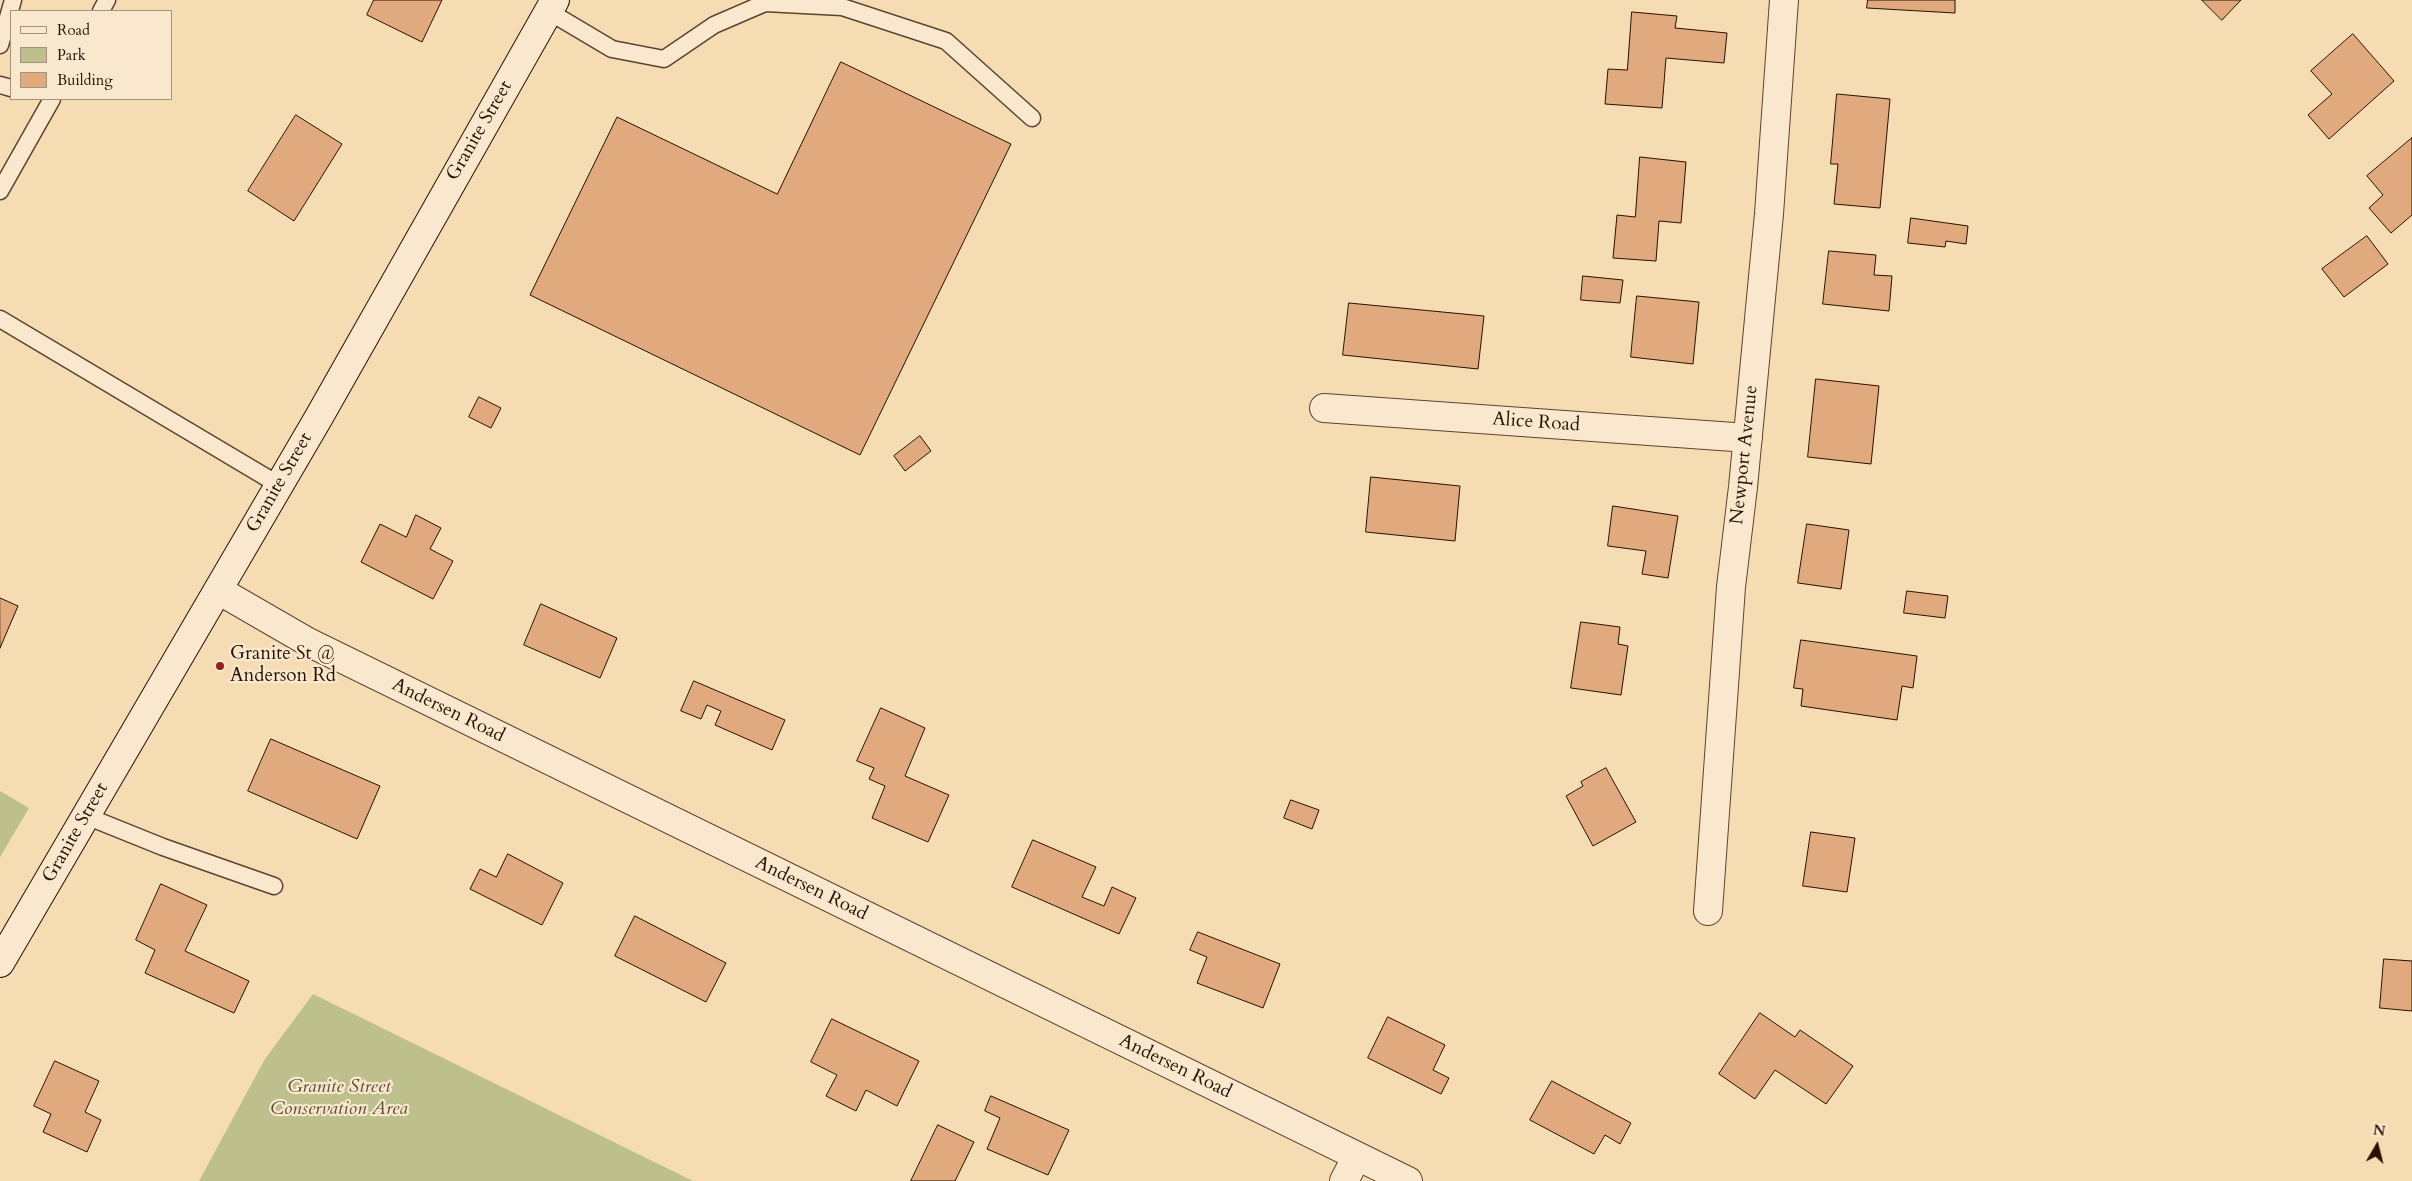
<!DOCTYPE html>
<style>
body{margin:0}
#map{position:relative;width:2412px;height:1181px;overflow:hidden;background:#f6dcb3;font-family:Cardo,serif}
canvas{display:block}
.legend{position:absolute;left:10px;top:10px;width:162px;height:90px;box-sizing:border-box;background:#f9e8ce;border:1px solid #a5927d;margin:0;padding:6px 9px;list-style:none;font-size:15px;color:#281003}
.legend li{display:flex;align-items:center;gap:10px;height:25px}
.legend b{width:25px;border:1px solid #a5927d}
.north{position:absolute;left:2352px;top:1121px;width:50px;height:50px;-webkit-text-stroke:4px #f9e8ce;paint-order:stroke;rotate:8deg;font-size:14px;font-weight:700;line-height:20px;text-align:center;color:#281003}
.north::after{content:'';display:block;margin:auto;width:18px;height:22px;background:#281003;clip-path:polygon(50% 0,100% 100%,50% 72%,0 100%)}
</style>
<div id="map">
<canvas width="2412" height="1181"></canvas>
<ul class="legend">
<li><b style="height:6px;background:#f9e8ce"></b>Road</li>
<li><b style="height:14px;background:#bdc08c"></b>Park</li>
<li><b style="height:14px;background:#e0a97e"></b>Building</li>
</ul>
<div class="north">N</div>
</div>
<script>
const c = document.querySelector('canvas').getContext('2d');
c.lineJoin = 'round';
function paint(path, color) { c.fillStyle = color; c.fill(path, 'evenodd'); }
function trace(path, color, width, dash) { c.strokeStyle = color; c.lineWidth = width; c.lineCap = dash ? 'butt' : 'round'; c.setLineDash(dash || []); c.stroke(path); }
function label(font, color, halo, rows, align = 'center') {
  c.font = font + ' Cardo,serif'; c.lineWidth = 4.5; c.setLineDash([]); c.textBaseline = 'middle'; c.strokeStyle = halo; c.fillStyle = color; for (const [text, x, y, turn = 0] of rows) {
    c.save(); c.translate(x, y); c.rotate((+turn || 0) * Math.PI / 180); c.textAlign = isNaN(turn) ? turn : align; if (halo) c.strokeText(text, 0, 0); c.fillText(text, 0, 0); c.restore();
  }
}
paint(new Path2D(`
 M 0,791 L 29,808 L 0,857 Z
 M 313,994 L 693,1181 L 199,1181 L 265,1059 Z`), '#bdc08c');
const building = new Path2D(`
 M 374,0 L 442,0 L 422,42 L 367,15 Z
 M 1868,0 L 1955,0 L 1955,13 L 1867,8 Z
 M 2202,0 L 2241,0 L 2222,20 Z
 M 1632,12 L 1677,16 L 1675,28 L 1727,33 L 1724,63 L 1666,58 L 1662,108 L 1605,104 L 1608,69 L 1627,70 Z
 M 2353,34 L 2394,81 L 2329,139 L 2308,115 L 2332,94 L 2311,71 Z
 M 841,62 L 1011,144 L 860,455 L 530,295 L 617,117 L 777,194 Z
 M 1837,94 L 1890,99 L 1880,208 L 1834,204 L 1838,164 L 1831,164 Z
 M 296,115 L 342,144 L 294,221 L 248,191 Z
 M 2412,138 L 2412,215 L 2391,233 L 2369,208 L 2383,195 L 2367,176 Z
 M 1640,157 L 1686,162 L 1681,223 L 1659,221 L 1656,261 L 1613,258 L 1617,215 L 1635,217 Z
 M 1911,218 L 1968,226 L 1966,244 L 1946,241 L 1945,247 L 1908,243 Z
 M 2367,236 L 2388,264 L 2344,297 L 2322,269 Z
 M 1829,251 L 1876,255 L 1874,275 L 1892,276 L 1889,311 L 1823,304 Z
 M 1583,276 L 1623,280 L 1620,303 L 1581,300 Z
 M 1637,296 L 1699,302 L 1693,364 L 1631,357 Z
 M 1349,303 L 1484,316 L 1478,369 L 1343,355 Z
 M 1816,379 L 1879,386 L 1871,464 L 1808,457 Z
 M 479,397 L 501,408 L 491,428 L 469,417 Z
 M 920,436 L 931,451 L 905,471 L 894,456 Z
 M 1371,477 L 1460,486 L 1455,541 L 1366,532 Z
 M 1613,506 L 1678,516 L 1668,578 L 1642,574 L 1646,551 L 1608,546 Z
 M 416,515 L 441,528 L 430,549 L 453,561 L 433,599 L 361,562 L 380,524 L 406,537 Z
 M 1807,524 L 1849,530 L 1841,589 L 1798,583 Z
 M 1907,591 L 1948,596 L 1945,618 L 1904,613 Z
 M 0,598 L 18,606 L 0,648 Z
 M 541,604 L 617,638 L 600,678 L 524,645 Z
 M 1581,622 L 1620,627 L 1618,644 L 1628,646 L 1621,695 L 1571,688 Z
 M 1801,640 L 1917,656 L 1913,688 L 1902,686 L 1897,720 L 1801,706 L 1803,689 L 1794,688 Z
 M 694,681 L 785,720 L 772,750 L 715,725 L 721,711 L 707,705 L 701,719 L 681,711 Z
 M 881,708 L 925,728 L 905,776 L 949,795 L 928,842 L 872,818 L 885,786 L 869,779 L 874,768 L 857,761 Z
 M 271,739 L 380,786 L 357,839 L 248,791 Z
 M 1606,768 L 1636,822 L 1593,846 L 1566,796 L 1583,786 L 1581,782 Z
 M 1291,800 L 1319,810 L 1312,829 L 1284,818 Z
 M 1811,832 L 1855,838 L 1847,892 L 1803,886 Z
 M 1033,840 L 1096,867 L 1082,897 L 1104,906 L 1112,887 L 1136,898 L 1119,934 L 1012,887 Z
 M 508,854 L 563,883 L 542,925 L 470,889 L 480,869 L 496,877 Z
 M 161,884 L 207,905 L 185,951 L 249,981 L 234,1013 L 145,973 L 155,950 L 136,940 Z
 M 635,916 L 726,963 L 706,1002 L 615,956 Z
 M 1198,932 L 1280,964 L 1263,1008 L 1197,983 L 1207,957 L 1190,950 Z
 M 2384,959 L 2412,961 L 2412,1011 L 2380,1008 Z
 M 1760,1013 L 1795,1037 L 1800,1030 L 1853,1066 L 1826,1104 L 1775,1070 L 1755,1099 L 1719,1074 Z
 M 1388,1017 L 1445,1045 L 1433,1070 L 1449,1078 L 1441,1094 L 1368,1058 Z
 M 832,1019 L 919,1061 L 897,1106 L 866,1090 L 856,1111 L 826,1096 L 837,1075 L 811,1062 Z
 M 55,1061 L 99,1081 L 85,1112 L 101,1120 L 87,1152 L 43,1132 L 51,1114 L 34,1106 Z
 M 1552,1081 L 1631,1123 L 1620,1144 L 1605,1135 L 1594,1154 L 1530,1120 Z
 M 991,1096 L 1069,1130 L 1048,1175 L 987,1149 L 1000,1118 L 985,1111 Z
 M 938,1125 L 974,1142 L 955,1181 L 911,1181 Z`);
paint(building, '#e0a97e');
trace(building, '#281003', 1);
const service = new Path2D(`
 M 101,11 L 107,0
 M 548,11 L 612,49 L 664,59 L 714,25 L 765,3 L 842,7 L 946,41 L 1032,118
 M 0,45 L 13,0
 M 0,85 L 11,88
 M 0,191 L 52,99
 M 0,319 L 279,485
 M 86,816 L 163,847 L 274,886`);
const minor = new Path2D(`
 M 1324,408 L 1748,438
 M 218,590 L 308,642 L 1408,1181
 M 1708,911 L 1731,587 L 1743,487 L 1769,214 L 1784,0
 M 1344,1181 L 1357,1156`);
const secondary = new Path2D(`
 M 0,963 L 319,417 L 555,0`);
trace(service, '#5c432f', 19);
trace(minor, '#5c432f', 30);
trace(secondary, '#281003', 30);
trace(service, '#f9e8ce', 16);
trace(minor, '#f9e8ce', 28);
trace(secondary, '#f9e8ce', 28);
for (const [x, y, r, color] of [
 [220,666,5,"#8f2418"]
]) { const dot = new Path2D(); dot.arc(x, y, r, 0, 2 * Math.PI); c.fillStyle = color; c.fill(dot); trace(dot, '#f9e8ce', 2); }
label('19px', '#281003', '#f9e8ce', [
 ["Granite Street",480,131,-60],
 ["Alice Road",1536,423,4],
 ["Newport Avenue",1745,455,-84],
 ["Granite Street",280,483,-60],
 ["Andersen Road",448,711,26],
 ["Granite Street",76,833,-60],
 ["Andersen Road",811,889,26],
 ["Andersen Road",1175,1067,26]
]);
label('19px', '#281003', '#f9e8ce', [
 ["Granite St @",230,655],
 ["Anderson Rd",230,677]
], 'left');
label('italic 19px', '#5c4e33', '#f9e8ce', [
 ["Granite Street",339,1088],
 ["Conservation Area",339,1110]
]);
</script>
